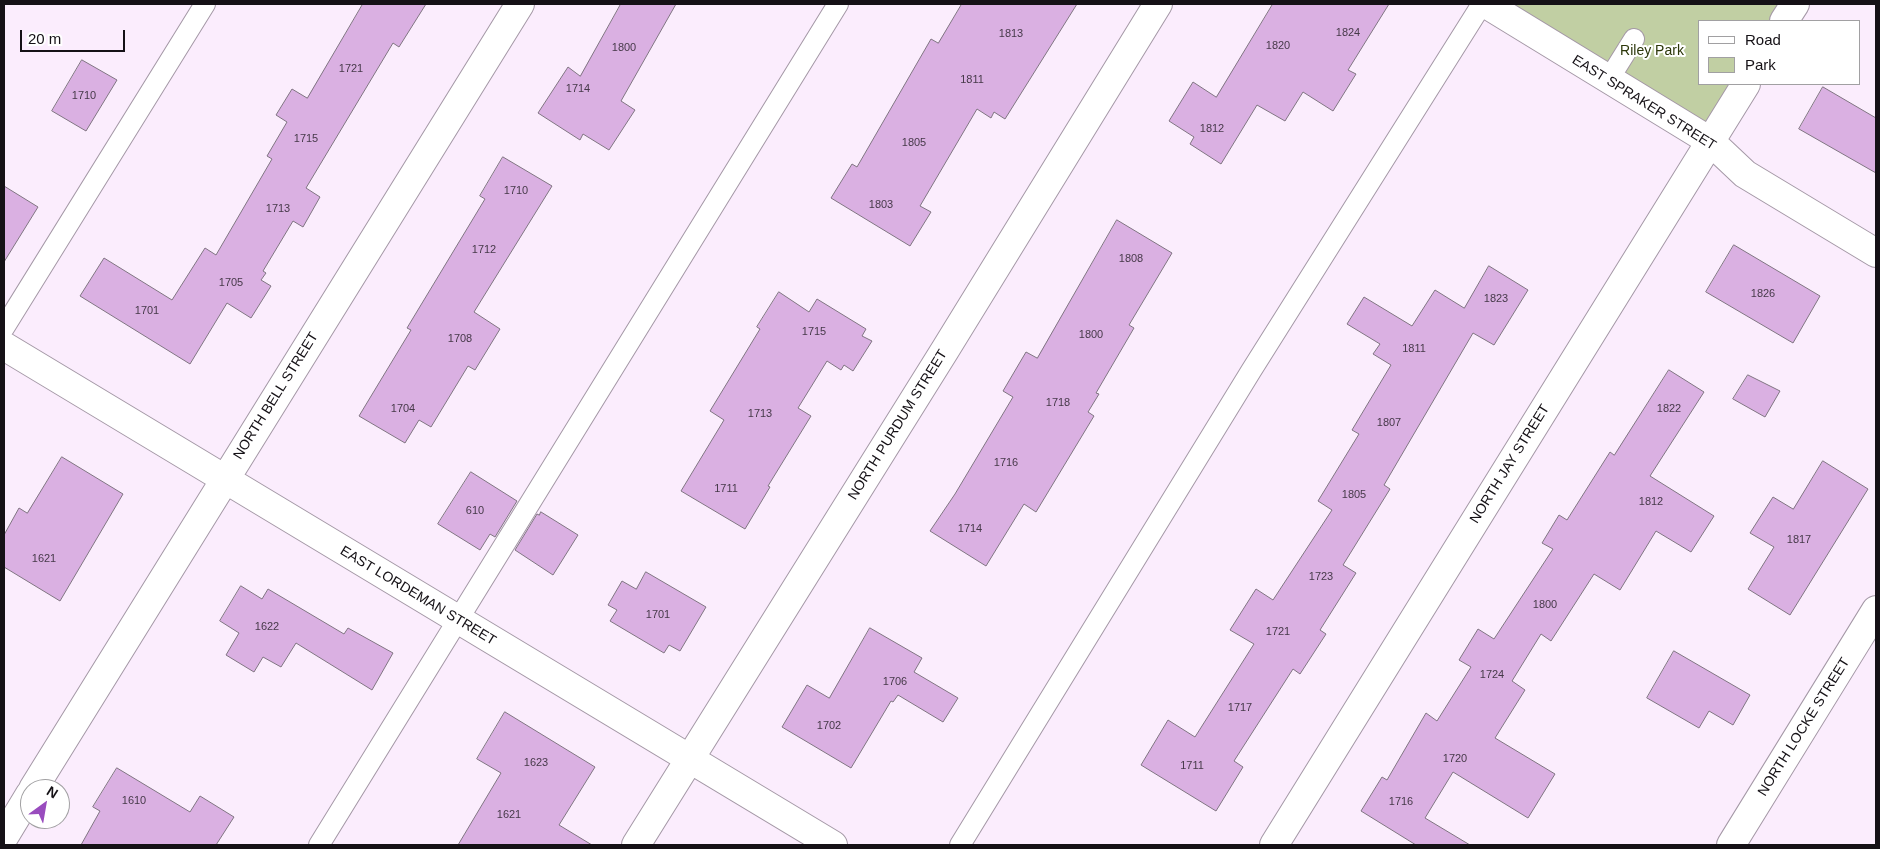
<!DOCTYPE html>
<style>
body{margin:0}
#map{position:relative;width:1880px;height:849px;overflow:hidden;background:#fbedfd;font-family:Helvetica,sans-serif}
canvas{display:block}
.frame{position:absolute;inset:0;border:5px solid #151116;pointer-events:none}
.legend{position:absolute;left:1698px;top:20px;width:162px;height:65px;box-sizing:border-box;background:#fff;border:1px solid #a1a0a2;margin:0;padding:6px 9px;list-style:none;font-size:15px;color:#151116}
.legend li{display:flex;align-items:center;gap:10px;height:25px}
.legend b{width:25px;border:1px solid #a1a0a2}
.north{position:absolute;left:20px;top:779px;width:50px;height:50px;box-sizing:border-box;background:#fff;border:1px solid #a1a0a2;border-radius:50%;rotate:32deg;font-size:14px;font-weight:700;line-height:20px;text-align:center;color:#151116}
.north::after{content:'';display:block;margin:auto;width:18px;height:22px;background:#994cbe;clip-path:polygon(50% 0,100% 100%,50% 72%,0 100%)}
.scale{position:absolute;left:20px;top:30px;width:105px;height:22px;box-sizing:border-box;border:2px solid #151116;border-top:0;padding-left:6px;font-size:15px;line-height:18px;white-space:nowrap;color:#151116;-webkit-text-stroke:4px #fff;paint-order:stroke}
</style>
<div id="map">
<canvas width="1880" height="849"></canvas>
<div class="frame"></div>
<ul class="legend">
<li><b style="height:6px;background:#fff"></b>Road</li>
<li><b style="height:14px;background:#c1cfa3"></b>Park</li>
</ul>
<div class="north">N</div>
<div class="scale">20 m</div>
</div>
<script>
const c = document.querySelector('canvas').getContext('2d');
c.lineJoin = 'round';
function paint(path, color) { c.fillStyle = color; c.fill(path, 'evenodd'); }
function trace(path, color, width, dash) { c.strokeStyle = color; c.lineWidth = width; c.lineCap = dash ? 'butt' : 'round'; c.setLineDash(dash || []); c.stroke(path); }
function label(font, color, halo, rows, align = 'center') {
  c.font = font + ' Helvetica,sans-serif'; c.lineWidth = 4; c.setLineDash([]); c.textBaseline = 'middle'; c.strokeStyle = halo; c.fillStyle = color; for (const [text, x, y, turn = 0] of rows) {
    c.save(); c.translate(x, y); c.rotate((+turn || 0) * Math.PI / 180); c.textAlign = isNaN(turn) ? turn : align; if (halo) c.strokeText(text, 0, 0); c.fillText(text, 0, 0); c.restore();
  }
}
paint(new Path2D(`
 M 1483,4 L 1795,4 L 1784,21 L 1699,21 L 1699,84 L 1746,84 L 1710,141 Z`), '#c1cfa3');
const building = new Path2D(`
 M 363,4 L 426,4 L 399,47 L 393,43 L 306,188 L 320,197 L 303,227 L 293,221 L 263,271 L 266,273 L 261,280 L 271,286 L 251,318 L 227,303 L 190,364 L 80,296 L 104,258 L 172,300 L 205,248 L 216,255 L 272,159 L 267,156 L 287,122 L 276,115 L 292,89 L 307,98 Z
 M 621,4 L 676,4 L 621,101 L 635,110 L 609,150 L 583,134 L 580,140 L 538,113 L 568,67 L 580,76 Z
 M 962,4 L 1077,4 L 1005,119 L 994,112 L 991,118 L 977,109 L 920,206 L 931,212 L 910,246 L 831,198 L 852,164 L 857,167 L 931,39 L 938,43 Z
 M 1273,4 L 1389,4 L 1348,70 L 1356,74 L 1333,111 L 1303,92 L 1285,121 L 1257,105 L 1221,164 L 1190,144 L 1194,137 L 1169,121 L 1193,82 L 1216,97 Z
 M 82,60 L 117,80 L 86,131 L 52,111 Z
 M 1823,87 L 1876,118 L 1876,173 L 1799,129 Z
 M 503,157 L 552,186 L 474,312 L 500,329 L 475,370 L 468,366 L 431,427 L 419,420 L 405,443 L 359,416 L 411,330 L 407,328 L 485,199 L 480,196 Z
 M 4,186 L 38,207 L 4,262 Z
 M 1117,220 L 1172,253 L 1129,325 L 1134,328 L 1096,393 L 1099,394 L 1088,412 L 1094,416 L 1036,512 L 1024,504 L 986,566 L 930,531 L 955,494 L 1013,397 L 1003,391 L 1026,352 L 1037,358 Z
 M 1734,245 L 1820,296 L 1793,343 L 1706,292 Z
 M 1489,266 L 1528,290 L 1494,345 L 1473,333 L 1384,485 L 1390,489 L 1343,565 L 1356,573 L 1320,630 L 1326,634 L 1300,674 L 1293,669 L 1234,761 L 1243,767 L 1216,811 L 1141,765 L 1168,720 L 1195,737 L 1254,644 L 1230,630 L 1256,589 L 1273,600 L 1332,510 L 1318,501 L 1359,434 L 1352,430 L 1391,365 L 1373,354 L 1380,344 L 1347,324 L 1364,297 L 1412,326 L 1435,290 L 1464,308 Z
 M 779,292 L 809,312 L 817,299 L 866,329 L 862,336 L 872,341 L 853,371 L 844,365 L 841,370 L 827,361 L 798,408 L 811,416 L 768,486 L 770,487 L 745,529 L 681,491 L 724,420 L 710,411 L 760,329 L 757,327 Z
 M 1669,370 L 1704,392 L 1650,476 L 1714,516 L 1691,552 L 1656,531 L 1620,590 L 1594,574 L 1551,641 L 1541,634 L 1512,681 L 1525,690 L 1495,738 L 1555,774 L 1528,818 L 1453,772 L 1425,818 L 1470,845 L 1416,845 L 1361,811 L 1382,777 L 1387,780 L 1426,713 L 1437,721 L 1471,667 L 1459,660 L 1478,629 L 1494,639 L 1553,549 L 1542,543 L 1559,515 L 1567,520 L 1610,452 L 1614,455 Z
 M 1748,375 L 1780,391 L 1765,417 L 1733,399 Z
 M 62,457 L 123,494 L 60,601 L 4,567 L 4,535 L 19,508 L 27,513 Z
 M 1823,461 L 1868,489 L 1790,615 L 1748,589 L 1774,547 L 1750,533 L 1773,497 L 1793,509 Z
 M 471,472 L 517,501 L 495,537 L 490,534 L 480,550 L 438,524 Z
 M 541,512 L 578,535 L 553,575 L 515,550 L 537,514 L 539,515 Z
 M 646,572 L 706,607 L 680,651 L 669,645 L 664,653 L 610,621 L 617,610 L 608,605 L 622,581 L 636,589 Z
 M 241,586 L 262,599 L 268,589 L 344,634 L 348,628 L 393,653 L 372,690 L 296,643 L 281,667 L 263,657 L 254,672 L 226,655 L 239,633 L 220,621 Z
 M 870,628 L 922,658 L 914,672 L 958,698 L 943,722 L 898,695 L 893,702 L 891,701 L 851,768 L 782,727 L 807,685 L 829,698 Z
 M 1674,651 L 1750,695 L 1733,725 L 1709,711 L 1699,728 L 1647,698 Z
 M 505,712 L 595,767 L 559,825 L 592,845 L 458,845 L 501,773 L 477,759 Z
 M 117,768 L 190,812 L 200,796 L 234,817 L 216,845 L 81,845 L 100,811 L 93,807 Z`);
paint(building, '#dab0e2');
trace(building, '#807582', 1);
const lane = new Path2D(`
 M 1609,79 L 1634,39
 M 4,328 L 205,4
 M 319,845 L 838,4
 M 960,845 L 1251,371 L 1482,4`);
const street = new Path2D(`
 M 1486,4 L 1710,141 L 1745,174 L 1876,253
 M 1784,21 L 1795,4
 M 4,346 L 833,845
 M 33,789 L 520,4
 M 4,837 L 30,794
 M 636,845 L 945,350 L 1158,4
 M 1274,845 L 1746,84`);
const secondary = new Path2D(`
 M 1731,845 L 1876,610`);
trace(lane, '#a498a6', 22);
trace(street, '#a498a6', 30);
trace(secondary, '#a498a6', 30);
trace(lane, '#fff', 20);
trace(street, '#fff', 28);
trace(secondary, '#fff', 28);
label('11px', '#463949', null, [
 ["1824",1348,33],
 ["1813",1011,34],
 ["1820",1278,46],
 ["1800",624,48],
 ["1721",351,69],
 ["1811",972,80],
 ["1714",578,89],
 ["1710",84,96],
 ["1812",1212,129],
 ["1715",306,139],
 ["1805",914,143],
 ["1710",516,191],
 ["1803",881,205],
 ["1713",278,209],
 ["1712",484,250],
 ["1808",1131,259],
 ["1705",231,283],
 ["1826",1763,294],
 ["1823",1496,299],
 ["1701",147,311],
 ["1715",814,332],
 ["1800",1091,335],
 ["1708",460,339],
 ["1811",1414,349],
 ["1718",1058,403],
 ["1704",403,409],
 ["1822",1669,409],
 ["1713",760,414],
 ["1807",1389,423],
 ["1716",1006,463],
 ["1711",726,489],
 ["1805",1354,495],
 ["1812",1651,502],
 ["610",475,511],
 ["1714",970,529],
 ["1817",1799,540],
 ["1621",44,559],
 ["1723",1321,577],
 ["1800",1545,605],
 ["1701",658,615],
 ["1622",267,627],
 ["1721",1278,632],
 ["1724",1492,675],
 ["1706",895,682],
 ["1717",1240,708],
 ["1702",829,726],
 ["1720",1455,759],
 ["1623",536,763],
 ["1711",1192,766],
 ["1610",134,801],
 ["1716",1401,802],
 ["1621",509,815]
]);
label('14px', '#2c370a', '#fff', [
 ["Riley Park",1652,51]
]);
label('14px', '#151116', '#fff', [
 ["EAST SPRAKER STREET",1644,103,32],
 ["NORTH BELL STREET",276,396,-58],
 ["NORTH PURDUM STREET",898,425,-58],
 ["NORTH JAY STREET",1510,464,-58],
 ["EAST LORDEMAN STREET",418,596,31],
 ["NORTH LOCKE STREET",1804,727,-58]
]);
</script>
